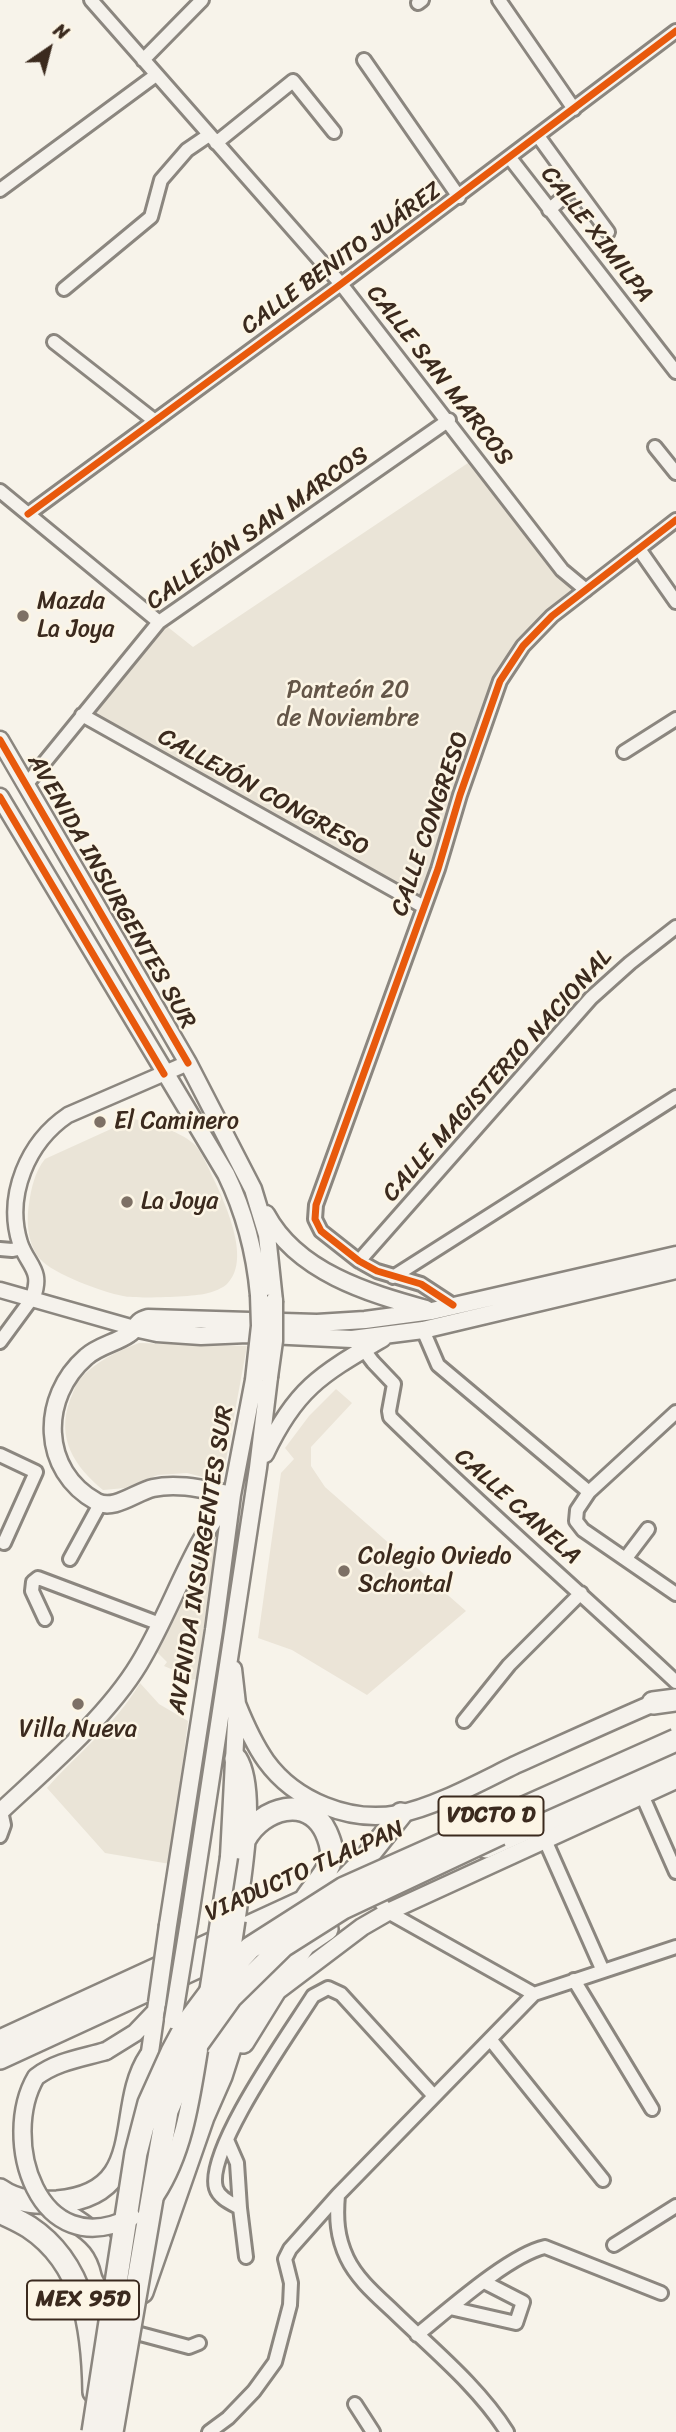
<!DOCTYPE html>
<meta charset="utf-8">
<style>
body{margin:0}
#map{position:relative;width:676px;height:2432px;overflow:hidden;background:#f7f3ea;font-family:Sriracha,sans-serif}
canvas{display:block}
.north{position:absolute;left:14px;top:14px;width:70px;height:70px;-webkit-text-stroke:5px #fcf5e5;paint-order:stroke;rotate:35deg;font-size:19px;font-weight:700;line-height:28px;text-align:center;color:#3b2a1e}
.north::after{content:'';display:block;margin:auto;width:24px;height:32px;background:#3b2a1e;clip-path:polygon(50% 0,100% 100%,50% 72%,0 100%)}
</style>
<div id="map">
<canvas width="676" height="2432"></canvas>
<div class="north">N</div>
</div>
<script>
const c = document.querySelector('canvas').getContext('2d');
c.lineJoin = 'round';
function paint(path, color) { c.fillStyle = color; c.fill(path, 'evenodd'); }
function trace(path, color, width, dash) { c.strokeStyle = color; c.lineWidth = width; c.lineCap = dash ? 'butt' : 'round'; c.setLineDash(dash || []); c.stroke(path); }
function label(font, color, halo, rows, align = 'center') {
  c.font = font + ' Sriracha,sans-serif'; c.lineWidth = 5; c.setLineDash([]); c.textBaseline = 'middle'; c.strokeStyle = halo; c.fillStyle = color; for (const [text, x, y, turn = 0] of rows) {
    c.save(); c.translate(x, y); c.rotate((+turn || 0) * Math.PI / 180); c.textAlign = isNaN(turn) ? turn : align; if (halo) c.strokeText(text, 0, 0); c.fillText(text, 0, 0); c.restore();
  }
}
paint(new Path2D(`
 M 336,1389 L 352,1403 L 311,1447 L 311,1466 L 325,1487 L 466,1611 L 367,1695 L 292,1650 L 258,1638 L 281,1473 L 294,1459 L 285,1448 L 309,1416 Z`), '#ebe4d7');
paint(new Path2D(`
 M 471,461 L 583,593 L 550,618 L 498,682 L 424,904 L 88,715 L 164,624 L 193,647 Z
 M 133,1119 C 150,1121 184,1133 196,1146 C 204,1156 210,1172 216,1184 C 227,1208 251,1261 227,1284 C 223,1288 213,1292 208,1293 C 196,1297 135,1299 123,1296 C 103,1292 53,1274 40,1259 C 28,1245 26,1222 29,1204 C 31,1189 35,1171 45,1159 Z
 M 139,1343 L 247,1346 L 222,1482 L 187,1473 L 158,1475 L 125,1488 L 103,1490 C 74,1466 56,1438 70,1400 C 73,1394 75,1385 79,1380 C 95,1362 117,1351 139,1343 Z
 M 212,1543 L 215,1546 L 215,1552 L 196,1679 L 191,1680 L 191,1677 L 186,1678 L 185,1675 L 164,1666 L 167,1662 L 155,1650 L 206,1548 Z
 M 140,1683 L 159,1704 L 188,1721 L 170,1864 L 105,1853 L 47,1788 C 78,1753 116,1724 140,1683 Z`), '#eae4d7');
const minor = new Path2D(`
 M 91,0 L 341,284 L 562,570 L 586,590
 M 499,0 L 574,109
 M 418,3 L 422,0
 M 143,60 L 202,0
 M 364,60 L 459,197
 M 538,136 L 575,187 L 549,210
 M 216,143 L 293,81 L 334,132
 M 510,158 L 676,372
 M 575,187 L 608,232
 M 0,190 L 156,75
 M 64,289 L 151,217 L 161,180 L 187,150 L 209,135
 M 54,342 L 155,421
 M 655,447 L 676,473
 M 0,491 L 159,622
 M 28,514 L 341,284 L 676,31
 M 639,549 L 676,602
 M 82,715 L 424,907
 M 624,752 L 676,719
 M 26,785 L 159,622 L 449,420
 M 0,1249 L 12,1250 L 22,1248
 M 359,1261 L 591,998 L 630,963 L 676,927
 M 393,1277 L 676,1097
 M 453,1305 L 421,1284 L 377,1271 L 359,1261 L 321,1231 L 315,1219 L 316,1205 L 438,869 L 460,795 L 500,681 L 523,646 L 552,616 L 676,520
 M 423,1330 L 438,1365 L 589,1492
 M 0,1342 L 33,1297
 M 364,1350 L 373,1362 L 394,1384 L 389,1411 L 390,1417 C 483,1508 581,1593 676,1682
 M 676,1412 L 589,1492 L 577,1510 L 576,1521 L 583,1530 L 676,1594
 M 0,1455 L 36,1472 L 4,1543
 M 626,1558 L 648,1529
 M 70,1559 L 100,1504
 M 45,1619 L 32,1591 L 33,1582 L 38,1578 L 160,1624
 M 464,1721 L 509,1665 L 581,1593
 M 642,1795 L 676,1872
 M 0,1836 L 4,1825 L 1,1811
 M 545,1840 L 603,1971
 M 378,1899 L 388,1912 L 534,1994
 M 574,1980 L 652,2109
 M 490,2039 L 603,2180
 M 227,2140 L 237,2163 L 240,2208
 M 338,2195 C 336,2218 337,2237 347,2258 C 357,2279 376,2295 393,2311 C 432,2349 478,2386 507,2432
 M 614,2245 L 676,2206
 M 246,2257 L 240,2208 C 231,2203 219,2198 216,2188 C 205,2151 291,2031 313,1996 L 328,1988 L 341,1994 L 434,2096
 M 450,2308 L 516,2323 L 523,2302 L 484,2282
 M 129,2331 L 189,2347 L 199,2343
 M 417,2335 C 447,2311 509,2255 545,2247 L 661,2293
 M 355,2404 L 373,2432
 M 209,2432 L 228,2418 L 254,2391 L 275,2362 L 290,2305 L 291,2283 L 285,2259 L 290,2249 L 338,2195 L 534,1994 L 676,1947`);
const tertiary = new Path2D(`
 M 0,1290 L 134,1328
 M 33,1297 C 43,1270 28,1266 20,1243 C 5,1195 28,1142 68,1115 L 188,1063`);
const secondary = new Path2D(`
 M 0,740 L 188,1063 L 253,1189 L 267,1235 L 274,1301
 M 0,797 L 226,1174 C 245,1213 255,1251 259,1295
 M 266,1214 C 297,1272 368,1293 426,1309
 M 134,1328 L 157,1333 L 201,1336 L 248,1334 L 352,1339 L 423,1330 L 676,1270
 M 265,1454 C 296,1388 322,1374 383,1338
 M 232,1495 C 206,1490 179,1482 153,1488 C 136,1492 114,1511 97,1502 C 40,1471 40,1397 86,1357 C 98,1346 116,1343 129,1334 C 138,1329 133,1322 148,1318 L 317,1323 L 365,1320 L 432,1311 L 676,1255
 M 237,1704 C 245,1724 254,1744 266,1761 C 295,1801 350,1823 398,1814 C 433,1808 482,1781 515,1765 C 564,1743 612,1721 661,1700
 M 0,1812 C 46,1769 107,1717 139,1664 C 173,1608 190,1545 232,1495
 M 229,1857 L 237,1704 L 233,1669
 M 189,1922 L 258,1468 L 269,1377
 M 168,1925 L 214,1630 L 232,1495 L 254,1380
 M 280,1989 L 362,1927 L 388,1912 L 676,1780
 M 106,2051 L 135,2033 L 156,2011
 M 148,2066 L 157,2003`);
const motorway = new Path2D(`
 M 653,1703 L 676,1700
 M 245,1839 C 262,1808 308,1794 326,1832 C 330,1841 333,1849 331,1859 C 328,1873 313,1887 305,1900
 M 486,1847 L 676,1762
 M 341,1884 L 362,1863 L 401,1814
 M 234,1920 C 239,1882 256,1791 236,1759
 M 0,2041 L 335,1887
 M 243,2042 L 295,1958 L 305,1944 L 327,1929
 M 0,2058 L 230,1952
 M 203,2091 L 220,2015
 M 0,2190 C 17,2202 36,2203 57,2202 C 152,2194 115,2109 150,2057
 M 0,2212 C 10,2217 20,2221 29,2227 C 85,2264 93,2330 94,2392
 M 73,2219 C 95,2233 107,2245 113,2271
 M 142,2292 L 203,2117 L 221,2076 L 237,2026 L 257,1988 L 277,1960`);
trace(minor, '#8b867f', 18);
trace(tertiary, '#8b867f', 19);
trace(secondary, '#8b867f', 21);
trace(motorway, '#8b867f', 26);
trace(minor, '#f5f2ec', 12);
trace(tertiary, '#f5f2ec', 14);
trace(secondary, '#f5f2ec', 16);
trace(motorway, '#f5f2ec', 21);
const secondaryBridge = new Path2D(`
 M 269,1377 L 274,1341 L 274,1301
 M 254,1380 L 260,1326 L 259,1295
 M 208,1993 L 229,1857
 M 157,2003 L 168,1925
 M 173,2020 L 189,1922
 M 106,2051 C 82,2058 57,2061 36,2077 C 0,2138 37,2265 132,2217
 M 156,2195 C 184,2152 191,2099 199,2050`);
const motorwayBridge = new Path2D(`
 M 226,1974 L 234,1920
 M 93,2432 L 136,2153 L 149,2103 L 172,2052 L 188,2022 L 215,1986 L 250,1948 L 344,1888 L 676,1740
 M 112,2432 L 167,2111 L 193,2050 L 231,1997 L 283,1946 L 343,1908 L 500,1834`);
trace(secondaryBridge, '#8b867f', 21, []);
trace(motorwayBridge, '#8b867f', 26, []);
trace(secondaryBridge, '#f5f2ec', 16);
trace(motorwayBridge, '#f5f2ec', 21);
trace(new Path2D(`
 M 28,514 L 341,284 L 676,31
 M 0,740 L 188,1063
 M 0,797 L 164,1074
 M 453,1305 L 421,1284 L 377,1271 L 359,1261 L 321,1231 L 315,1219 L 316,1205 L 438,869 L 460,795 L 500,681 L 523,646 L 552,616 L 676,520`), '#e8590c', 7);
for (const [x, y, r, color] of [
 [23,616,7,"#7d7065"],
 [100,1122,7,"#7d7065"],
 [127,1202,7,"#7d7065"],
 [344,1571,7,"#7d7065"],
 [78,1704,7,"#7d7065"]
]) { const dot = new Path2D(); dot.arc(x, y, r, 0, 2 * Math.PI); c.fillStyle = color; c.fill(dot); trace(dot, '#fcf5e5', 2.5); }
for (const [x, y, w] of [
 [491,1816,105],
 [83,2300,112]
]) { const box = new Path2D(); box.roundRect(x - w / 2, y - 19.5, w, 39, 5); c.fillStyle = '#fcf5e5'; c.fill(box); trace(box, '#3b2a1e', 2); }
label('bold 23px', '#3b2a1e', null, [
 ["VDCTO D",491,1816],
 ["MEX 95D",83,2300]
]);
label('24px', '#3b2a1e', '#fcf5e5', [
 ["CALLE XIMILPA",596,235,52],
 ["CALLE BENITO JUÁREZ",342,259,-36],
 ["CALLE SAN MARCOS",439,376,52],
 ["CALLEJÓN SAN MARCOS",258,529,-35],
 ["CALLEJÓN CONGRESO",263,793,29],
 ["CALLE CONGRESO",431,824,-71],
 ["AVENIDA INSURGENTES SUR",111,892,60],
 ["CALLE MAGISTERIO NACIONAL",498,1076,-48],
 ["CALLE CANELA",517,1507,42],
 ["AVENIDA INSURGENTES SUR",202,1560,-81],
 ["VIADUCTO TLALPAN",305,1872,-24]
]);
label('24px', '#3b2a1e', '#fcf5e5', [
 ["Mazda",37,602],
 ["La Joya",37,630],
 ["El Caminero",114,1122],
 ["La Joya",141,1202],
 ["Colegio Oviedo",358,1557],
 ["Schontal",358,1585],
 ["Villa Nueva",78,1730,"center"]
], 'left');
label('24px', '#645648', '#fcf5e5', [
 ["Panteón 20",348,691],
 ["de Noviembre",348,719]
]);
</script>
